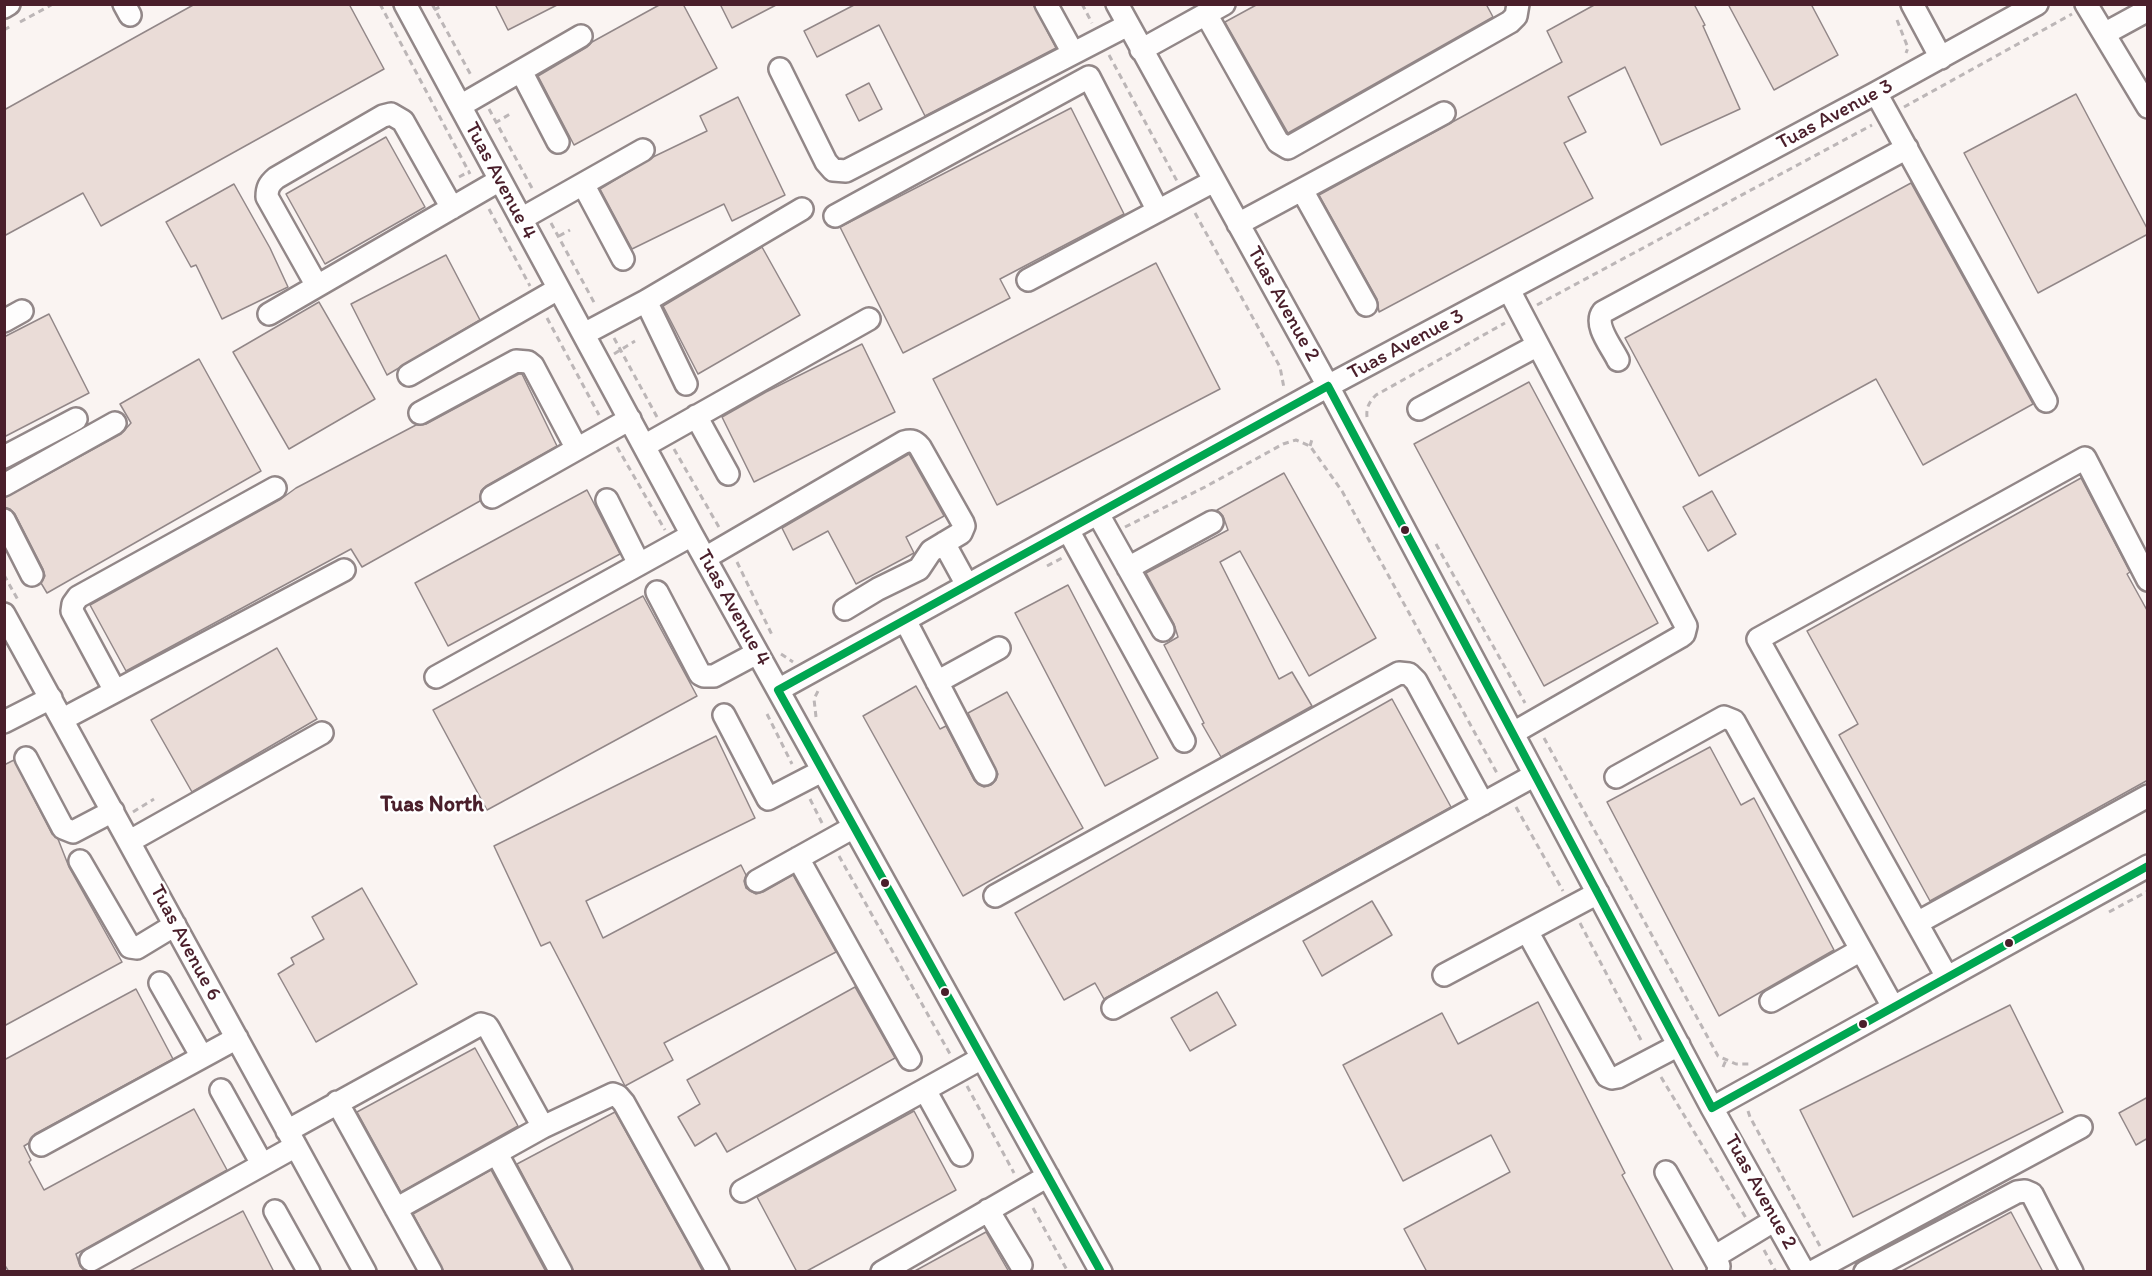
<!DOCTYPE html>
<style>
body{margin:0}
#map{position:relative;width:2152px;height:1276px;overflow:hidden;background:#faf4f2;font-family:Itim,sans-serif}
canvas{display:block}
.frame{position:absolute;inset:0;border:6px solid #4a1f2b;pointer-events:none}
</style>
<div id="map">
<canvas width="2152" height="1276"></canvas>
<div class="frame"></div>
</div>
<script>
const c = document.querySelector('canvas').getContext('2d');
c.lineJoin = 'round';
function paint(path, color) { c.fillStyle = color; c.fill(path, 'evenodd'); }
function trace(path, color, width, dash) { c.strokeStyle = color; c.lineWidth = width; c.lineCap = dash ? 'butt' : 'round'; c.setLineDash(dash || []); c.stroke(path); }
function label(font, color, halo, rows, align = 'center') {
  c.font = font + ' Itim,sans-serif'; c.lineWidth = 5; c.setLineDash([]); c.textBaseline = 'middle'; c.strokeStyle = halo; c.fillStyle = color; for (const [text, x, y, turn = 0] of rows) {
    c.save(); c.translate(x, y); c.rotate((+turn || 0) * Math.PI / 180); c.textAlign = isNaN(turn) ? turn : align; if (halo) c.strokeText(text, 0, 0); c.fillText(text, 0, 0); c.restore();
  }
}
const building = new Path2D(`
 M 195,4 L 349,4 L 384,69 L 101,226 L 83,193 L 4,236 L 4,110 Z
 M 495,4 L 559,4 L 508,30 Z
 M 661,4 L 683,4 L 717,68 L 574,145 L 538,76 L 587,47 L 592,42 Z
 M 720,4 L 778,4 L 732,28 Z
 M 856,4 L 1033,4 L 1056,48 L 925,116 L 879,25 L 817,57 L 804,31 Z
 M 1258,4 L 1486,4 L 1493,17 L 1288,133 L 1225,22 Z
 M 1596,4 L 1694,4 L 1705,25 L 1703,26 L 1740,109 L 1661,145 L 1625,67 L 1568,97 L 1586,132 L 1564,143 L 1593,198 L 1379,312 L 1377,299 L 1319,195 L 1562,62 L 1547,31 Z
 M 1728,4 L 1811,4 L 1838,55 L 1774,90 Z
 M 869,83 L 882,109 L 859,121 L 846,95 Z
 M 2076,94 L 2148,230 L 2148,234 L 2038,293 L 1964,153 Z
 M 738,97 L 785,195 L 732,221 L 724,204 L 632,249 L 600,189 L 653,157 L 707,131 L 700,116 Z
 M 1071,108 L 1124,214 L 1000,279 L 1010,298 L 903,353 L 840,227 Z
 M 386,137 L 425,207 L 325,264 L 286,194 Z
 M 1911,183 L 2033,404 L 1923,465 L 1876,379 L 1699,476 L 1625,338 Z
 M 234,184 L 270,248 L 288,287 L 222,319 L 196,265 L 191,267 L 166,222 Z
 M 762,247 L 800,315 L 698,374 L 663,306 Z
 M 446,255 L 480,320 L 387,375 L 351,304 Z
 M 1156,263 L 1220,389 L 997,505 L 933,379 Z
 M 319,302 L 375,399 L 289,449 L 233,352 Z
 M 49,314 L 89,393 L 4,437 L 4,337 Z
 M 862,344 L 895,412 L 754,482 L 722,417 L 766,392 Z
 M 199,359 L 261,471 L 47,593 L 41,583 L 45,576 L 43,569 L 15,514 L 10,509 L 4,507 L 4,498 L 121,434 L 131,423 L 120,404 Z
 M 519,374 L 522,374 L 557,446 L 486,486 L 481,491 L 480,501 L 362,567 L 351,549 L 126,671 L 90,605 L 281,499 L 296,488 L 416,425 L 426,424 Z
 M 1529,382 L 1658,623 L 1544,686 L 1414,444 Z
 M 909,454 L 944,516 L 906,537 L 914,553 L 856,584 L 828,531 L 793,550 L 782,528 Z
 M 1284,473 L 1376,638 L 1309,676 L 1240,551 L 1220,562 L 1279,679 L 1292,672 L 1312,706 L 1221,757 L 1202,724 L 1204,723 L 1164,645 L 1178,637 L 1174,624 L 1146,573 L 1228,530 L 1223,516 L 1217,510 Z
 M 2081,478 L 2130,572 L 2127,574 L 2148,612 L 2148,780 L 1930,901 L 1839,735 L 1858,724 L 1807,631 Z
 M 587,490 L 620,554 L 448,646 L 415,583 Z
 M 1712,491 L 1736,534 L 1708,551 L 1683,507 Z
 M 1068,585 L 1158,758 L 1105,786 L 1015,613 Z
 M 643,596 L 697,696 L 487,810 L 433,710 Z
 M 277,648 L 317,719 L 192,792 L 151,720 Z
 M 916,686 L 940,729 L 946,726 L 974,780 L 978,784 L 984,787 L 991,785 L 996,780 L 998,774 L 968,713 L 1007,692 L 1083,828 L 963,896 L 863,716 Z
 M 1392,699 L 1451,807 L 1104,999 L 1095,983 L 1064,1000 L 1015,913 Z
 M 716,736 L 755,818 L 586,901 L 603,938 L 741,865 L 746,875 L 744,881 L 746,888 L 756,894 L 763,892 L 793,875 L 836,952 L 664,1043 L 673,1060 L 625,1086 L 550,942 L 541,946 L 494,846 Z
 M 1710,747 L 1741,805 L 1754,798 L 1834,950 L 1719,1016 L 1607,802 Z
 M 14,760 L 52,834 L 58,839 L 69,867 L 122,962 L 4,1026 L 4,765 Z
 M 362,888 L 417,984 L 316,1042 L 278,974 L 294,964 L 291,958 L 324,939 L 312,917 Z
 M 1372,901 L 1392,935 L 1322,976 L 1303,941 Z
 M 855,987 L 895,1058 L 727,1152 L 716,1133 L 695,1146 L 678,1117 L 700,1104 L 687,1080 Z
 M 136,989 L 173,1059 L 35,1134 L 29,1143 L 24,1146 L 31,1160 L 29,1162 L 44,1190 L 194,1109 L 227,1170 L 76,1254 L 80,1266 L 86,1272 L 9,1272 L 4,1264 L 4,1060 Z
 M 1217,992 L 1236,1025 L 1190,1051 L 1171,1018 Z
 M 1538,1002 L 1625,1173 L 1622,1175 L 1674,1272 L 1427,1272 L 1404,1229 L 1510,1172 L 1491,1135 L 1403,1181 L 1343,1065 L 1442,1013 L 1458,1044 Z
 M 2010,1005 L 2063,1112 L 1853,1217 L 1800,1110 Z
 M 475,1048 L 518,1126 L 401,1192 L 357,1112 Z
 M 2148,1097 L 2148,1138 L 2136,1145 L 2119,1113 Z
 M 914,1111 L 956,1190 L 805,1272 L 797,1272 L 757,1197 Z
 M 615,1112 L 693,1253 L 703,1272 L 574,1272 L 517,1164 Z
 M 491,1170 L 546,1272 L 444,1272 L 413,1214 Z
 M 243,1211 L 274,1272 L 128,1272 Z
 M 2011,1212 L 2043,1272 L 1900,1272 Z
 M 986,1232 L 1009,1272 L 913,1272 Z`);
paint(building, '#eadcd7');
trace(building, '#928788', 1.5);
const minor = new Path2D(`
 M 124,4 L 130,15
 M 405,4 L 692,535 L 1101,1272
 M 1046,4 L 1073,53
 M 1117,4 L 1328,386 L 1712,1108 L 1804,1272
 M 1912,4 L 1941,58
 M 2086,4 L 2148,107
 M 4,7 L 9,4
 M 1206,14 L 1278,142 L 1288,148 L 1510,22 L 1516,16 L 1518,4
 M 2104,34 L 2148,10
 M 1141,50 L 1224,4
 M 780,69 L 826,162 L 833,170 L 846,171 L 1128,25
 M 521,71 L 558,142
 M 1876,93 L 2046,401
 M 460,106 L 581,36
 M 583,184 L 623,259
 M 1302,190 L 1366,305
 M 835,216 L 1089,77 L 1158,211
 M 521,219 L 643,150
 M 1238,224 L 1444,113
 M 1028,280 L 1214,181
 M 317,286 L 267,197 C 267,188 269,184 276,178 L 383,116 L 391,114 L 403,121 L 452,208
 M 1509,290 L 1686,626 L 1684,634 L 1680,637 L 1513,733
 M 646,301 L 686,384
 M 269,314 L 500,180
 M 4,321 L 22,311
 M 584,334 L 646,301 L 802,209
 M 1618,360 C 1612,347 1593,325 1603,312 L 1907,148
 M 409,375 L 558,289
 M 1419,409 L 1538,345
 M 420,413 L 516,361 L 528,362 L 533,366 L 577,449
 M 696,416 L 728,474
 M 644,446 L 869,319
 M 4,457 L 76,419
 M 4,485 L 115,423
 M 492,497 L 630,419
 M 607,500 L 639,564
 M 1098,514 L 1163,630
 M 4,520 L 32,575
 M 1068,530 L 1184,741
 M 944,543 L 967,585
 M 705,558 L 904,442 C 912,440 915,441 920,447 L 963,523 L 964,526 L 961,533 L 931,551 L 919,569 L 878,589 L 845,609
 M 1128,568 L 1212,522
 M 657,592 L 700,674 L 704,676 L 714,676 L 757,653
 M 4,614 L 365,1272
 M 905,620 L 985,774
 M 436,677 L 692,535
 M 937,682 L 999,648
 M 778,690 L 1328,386 L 1876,93 L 2037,4
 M 115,691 L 72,611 L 73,604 L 78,597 L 275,488
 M 724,715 L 768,799 L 822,771
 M 63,719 L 344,570
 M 4,722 L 51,698
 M 26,758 L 63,828 L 73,832 L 113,811
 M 1616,777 L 1724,717 L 1734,721 L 1893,1007
 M 130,841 L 322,733
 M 798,858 L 910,1059
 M 80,861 L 130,947 L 137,948 L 175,925
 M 757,881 L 854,827
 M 995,896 L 1399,673 L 1409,674 L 1416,681 L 1483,804
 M 1917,923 L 2148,796
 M 1527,931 L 1607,1076 L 1612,1078 L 1618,1077 L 1679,1045
 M 1444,975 L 1598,893
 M 1947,977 L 1758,639 L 2085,458 L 2148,580
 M 160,983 L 202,1057
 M 1771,1001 L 1861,950
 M 1113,1008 L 1535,775
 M 221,1090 L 262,1164
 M 925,1090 L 961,1155
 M 337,1102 L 431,1272
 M 1712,1108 L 2148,866
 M 287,1131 L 481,1024 L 487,1026 L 489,1029 L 543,1127
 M 41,1145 L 237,1038
 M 497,1154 L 561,1272
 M 1666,1172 L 1714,1257 L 1719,1266 L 1718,1272
 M 742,1191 L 982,1058
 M 396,1209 L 543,1127 L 613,1094 L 618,1096 L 624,1103 L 718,1272
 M 988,1210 L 1021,1265
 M 275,1211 L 309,1272
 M 1714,1257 L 1775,1220
 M 91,1260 L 296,1146
 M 882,1272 L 1048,1176
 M 1812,1272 L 2081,1127
 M 1865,1272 L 2017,1192 L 2025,1191 L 2032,1194 L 2072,1272`);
trace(minor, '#928788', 26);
trace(new Path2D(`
 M 380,4 L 470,174
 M 432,4 L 472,77
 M 1082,4 L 1092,23
 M 434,10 L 445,4
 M 1897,20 L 1908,48 L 1906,53
 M 20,22 L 53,4
 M 4,30 L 11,26
 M 1109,55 L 1177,181
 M 1904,107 L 2072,14
 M 489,109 L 533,190
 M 495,123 L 510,114
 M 459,177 L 470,171
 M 489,209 L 530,286
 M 1195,213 L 1280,367 L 1284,388
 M 551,223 L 596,306
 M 559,236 L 570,230
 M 1537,305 L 1872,125
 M 547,318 L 599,415
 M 614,338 L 657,417
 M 614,354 L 635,341
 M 1367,417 C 1366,408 1369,402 1376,395 L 1505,323
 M 1310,446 L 1313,436
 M 617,447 L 665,530
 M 674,449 L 720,529
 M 1125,527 L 1205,487 L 1283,444 L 1296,440 L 1310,446 L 1342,491 L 1498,775
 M 1436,544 L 1525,703
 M 737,562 L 773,637
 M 1047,566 L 1062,558
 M 4,575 L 18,600
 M 781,654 L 793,662
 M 767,714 L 792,764
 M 816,717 L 814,699 L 818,691
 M 1544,738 L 1718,1056 L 1736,1064 L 1749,1064
 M 810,799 L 822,823
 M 1516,807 L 1563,891
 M 133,812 L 154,799
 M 839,856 L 950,1054
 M 2109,912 L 2148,891
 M 1580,923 L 1642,1042
 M 1723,1067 L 1726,1060
 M 1661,1077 L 1746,1218
 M 967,1086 L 1014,1173
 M 1748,1111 L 1750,1117 L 1821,1248
 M 1033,1208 L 1068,1272
 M 1764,1250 L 1776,1272`), '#bcb6b7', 3, [6, 4.5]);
trace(minor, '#fefdfd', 21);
trace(new Path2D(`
 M 1328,386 L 1712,1108
 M 778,690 L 1101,1272
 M 778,690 L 1328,386
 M 1712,1108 L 2148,866`), '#00a651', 8);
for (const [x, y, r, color] of [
 [1405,530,5,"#4a1f2b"],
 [885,883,5,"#4a1f2b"],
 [2009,943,5,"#4a1f2b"],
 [945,992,5,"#4a1f2b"],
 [1863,1024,5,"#4a1f2b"]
]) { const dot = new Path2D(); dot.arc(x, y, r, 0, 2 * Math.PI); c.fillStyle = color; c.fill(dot); trace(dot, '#fff', 2); }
label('21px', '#4a1f2b', '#fff', [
 ["Tuas Avenue 3",1835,115,-28],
 ["Tuas Avenue 4",500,181,62],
 ["Tuas Avenue 2",1283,304,61],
 ["Tuas Avenue 3",1406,345,-28],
 ["Tuas Avenue 4",733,608,61],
 ["Tuas Avenue 6",185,943,62],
 ["Tuas Avenue 2",1760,1192,61]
]);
label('bold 22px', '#4a1f2b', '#fff', [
 ["Tuas North",432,805]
]);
</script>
